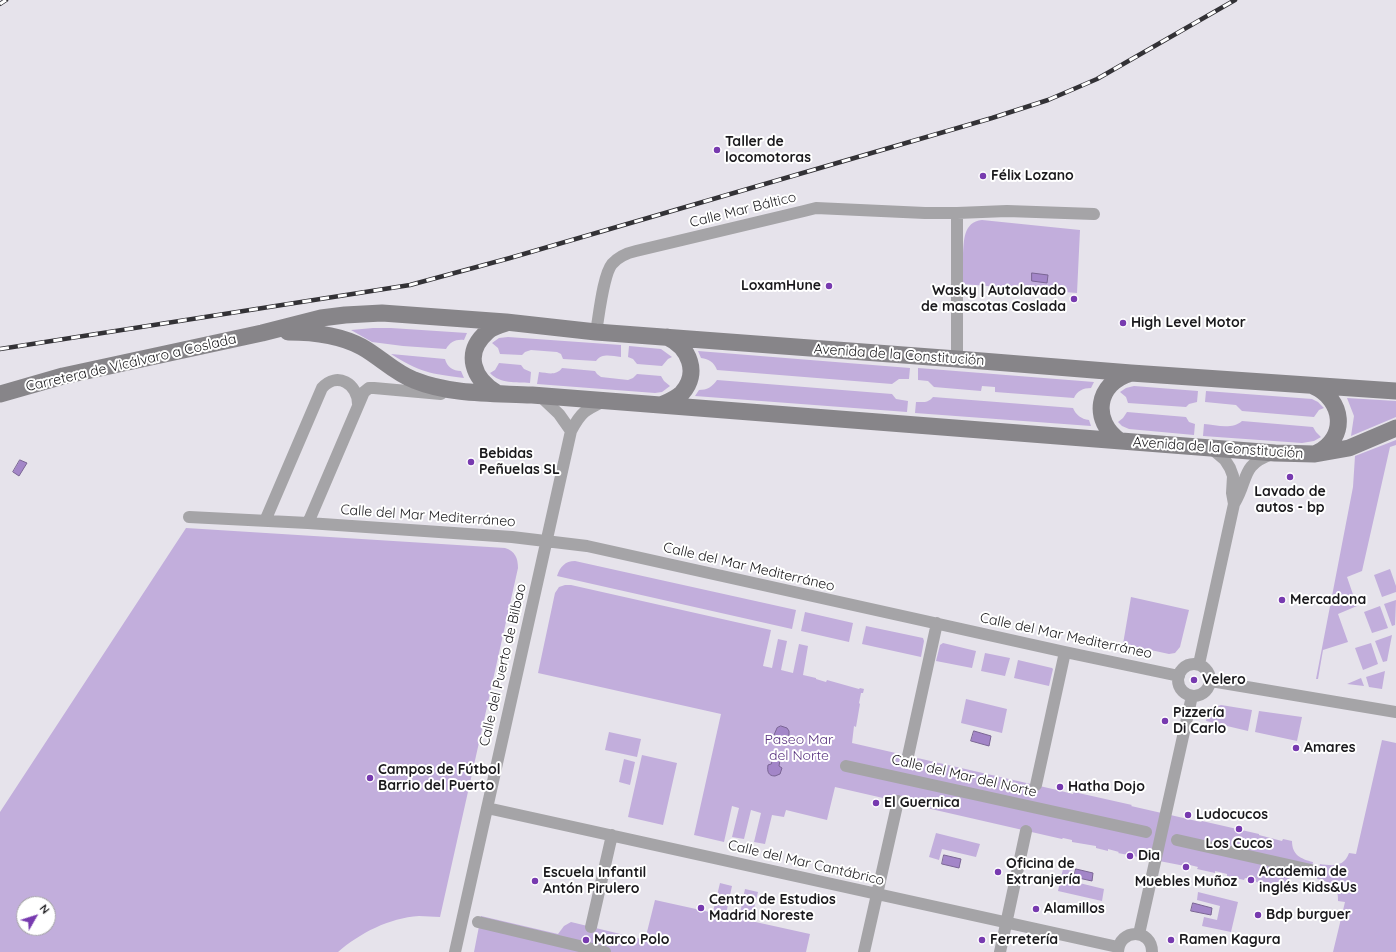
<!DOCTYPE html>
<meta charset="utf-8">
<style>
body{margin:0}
#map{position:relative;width:1396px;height:952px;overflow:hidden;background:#e6e3eb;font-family:Quicksand,sans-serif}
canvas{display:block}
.north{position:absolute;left:16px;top:896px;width:40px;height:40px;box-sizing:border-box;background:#fff;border:1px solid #a3a3a4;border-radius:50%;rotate:51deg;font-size:11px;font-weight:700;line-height:16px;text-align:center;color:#1a191c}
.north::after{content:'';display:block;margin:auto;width:14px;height:18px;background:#773aaf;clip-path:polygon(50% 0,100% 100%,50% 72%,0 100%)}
</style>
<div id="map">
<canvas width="1396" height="952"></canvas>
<div class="north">N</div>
</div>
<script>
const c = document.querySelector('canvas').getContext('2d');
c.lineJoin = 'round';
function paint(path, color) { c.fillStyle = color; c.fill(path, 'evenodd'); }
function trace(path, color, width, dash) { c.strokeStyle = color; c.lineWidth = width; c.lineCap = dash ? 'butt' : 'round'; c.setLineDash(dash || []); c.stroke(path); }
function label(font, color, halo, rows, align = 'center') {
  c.font = font + ' Quicksand,sans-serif'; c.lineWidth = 4; c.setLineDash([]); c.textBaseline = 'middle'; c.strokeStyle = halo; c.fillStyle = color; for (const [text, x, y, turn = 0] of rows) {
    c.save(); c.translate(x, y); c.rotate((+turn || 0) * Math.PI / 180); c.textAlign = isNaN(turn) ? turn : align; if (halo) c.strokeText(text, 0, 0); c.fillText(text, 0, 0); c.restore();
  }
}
paint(new Path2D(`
 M 982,220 L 1080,230 L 1077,293 L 962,284 C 963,274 963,265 963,255 C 964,241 963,222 982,220 Z
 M 373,328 L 391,328 L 467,333 L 464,340 C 456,339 450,342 446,349 L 403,346 L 372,342 L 351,330 Z
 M 508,337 L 621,345 L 621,357 C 611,356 602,353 596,361 L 563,359 L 561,354 L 557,352 L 531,350 L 525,352 L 522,355 L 500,354 L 498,348 L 492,343 L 499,338 Z
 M 629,346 L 661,349 L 672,357 L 668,359 L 662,366 L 637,364 L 633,359 L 628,357 Z
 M 698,351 L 910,368 L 909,379 L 899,379 L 892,384 L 717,370 C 714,362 709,359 701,358 Z
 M 391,354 L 445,359 C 447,367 453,371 461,371 L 464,378 C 431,374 419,372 391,354 Z
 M 499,363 L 521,365 L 524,369 L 531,372 L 530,383 C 516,382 500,384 490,373 L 495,370 Z
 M 562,368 L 595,371 L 597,374 L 601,377 L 628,380 L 633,378 L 637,374 L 661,376 L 664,381 L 670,386 L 662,392 L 655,393 L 537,384 L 539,372 C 548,373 556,376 562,368 Z
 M 918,368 L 1094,382 L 1091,388 C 1083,388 1077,391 1074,398 L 995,392 L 995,387 L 982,386 L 981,391 L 934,387 L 928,381 L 918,380 Z
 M 717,380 L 892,394 L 896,399 L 908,401 L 907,412 L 695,396 L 699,390 C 707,390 712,387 717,380 Z
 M 1134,386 L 1198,391 L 1197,402 L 1189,404 L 1186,407 L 1128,403 L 1126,397 L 1120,392 L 1126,388 Z
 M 1206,391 L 1312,399 L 1318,402 L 1324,408 L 1319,410 L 1314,417 L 1242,411 L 1236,405 L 1205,402 Z
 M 933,397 L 1073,408 C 1076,415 1081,419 1089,420 L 1091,426 L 915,413 L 916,402 C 924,402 928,403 933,397 Z
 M 1347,398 L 1396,401 L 1396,417 L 1351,436 L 1354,416 Z
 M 1127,412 L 1186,417 L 1189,422 L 1195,424 L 1194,435 L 1129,429 L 1122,426 L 1118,422 L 1123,418 Z
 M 1242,421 L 1313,427 L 1316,432 L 1321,437 L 1314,441 L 1302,443 L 1203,436 L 1204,424 C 1216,425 1232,430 1242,421 Z
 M 1396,440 L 1396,445 L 1390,447 L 1362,571 L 1347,577 L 1357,606 L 1338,614 L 1348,642 L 1323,650 L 1318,679 L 1316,679 L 1353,487 L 1355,456 Z
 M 186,528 L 505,548 C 515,551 518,558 518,568 L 440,917 C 433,917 426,916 419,916 C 389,918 360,933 338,952 L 0,952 L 0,812 ZM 24,904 L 48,904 L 48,928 L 24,928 Z
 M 575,561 L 796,610 L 792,629 L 557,576 C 560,567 565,561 575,561 Z
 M 1390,569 L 1396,586 L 1396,592 L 1382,597 L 1374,575 Z
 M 565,585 L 571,585 L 771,630 L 763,666 L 772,668 L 778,639 L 787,641 L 781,670 L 793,673 L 799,644 L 808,646 L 803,675 L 816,678 L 816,679 L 826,682 L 827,680 L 859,689 L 860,688 L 864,689 L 863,693 L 861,693 L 859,703 L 860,704 L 856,727 L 854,726 L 852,743 L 1057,790 L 1073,794 L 1074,792 L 1132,805 L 1131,806 L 1201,822 L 1202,821 L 1259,834 L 1259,835 L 1282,841 L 1283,839 L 1292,841 C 1292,855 1301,859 1313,862 L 1310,877 C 1297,875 1287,875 1282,888 L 1256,882 L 1256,881 L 1245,878 L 1244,880 L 1227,876 L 1227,874 L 1215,871 L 1215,873 L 1197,869 L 1198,867 L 1186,864 L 1185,866 L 1118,853 L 1119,852 L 1108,849 L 1108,851 L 1096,848 L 1096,846 L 1072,842 L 1072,840 L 1063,838 L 1062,839 L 835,787 L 827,820 L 786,810 L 784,817 L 772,815 L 765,844 L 754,842 L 761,813 L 751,810 L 744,839 L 732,837 L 739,808 L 732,806 L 724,842 L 694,835 L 721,714 L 538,673 L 555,593 L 559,587 Z
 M 1131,597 L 1189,610 L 1180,647 L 1175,653 L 1169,654 L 1123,644 Z
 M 1396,600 L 1395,625 L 1392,626 L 1384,604 Z
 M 1380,606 L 1388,628 L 1372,633 L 1364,612 Z
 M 805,612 L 853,623 L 849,642 L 801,631 Z
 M 866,626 L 923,638 L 924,641 L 921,657 L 862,644 Z
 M 1392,635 L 1387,661 L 1383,662 L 1375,641 Z
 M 943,643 L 976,651 L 972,668 L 936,661 L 940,645 Z
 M 1371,643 L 1378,664 L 1363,670 L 1355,648 Z
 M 985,653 L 1010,658 L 1005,676 L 981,671 Z
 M 1018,660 L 1052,668 L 1053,669 L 1049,686 L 1014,678 Z
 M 1385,671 L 1382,689 L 1369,687 L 1366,677 Z
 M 1361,678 L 1364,686 L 1347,684 Z
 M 966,699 L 1007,709 L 1002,733 L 961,723 Z
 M 1221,705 L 1252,710 L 1248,731 L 1206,721 C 1208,712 1212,707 1221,705 Z
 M 1259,711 L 1302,717 L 1297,741 L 1255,732 Z
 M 609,732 L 641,739 L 637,757 L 605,750 Z
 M 1382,740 L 1396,743 L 1396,952 L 1333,952 L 1345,902 L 1338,901 C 1339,886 1330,882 1317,879 L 1320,864 C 1333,866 1344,867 1349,853 L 1356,854 Z
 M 642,755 L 677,763 L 663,825 L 628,817 Z
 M 624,759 L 635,762 L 630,785 L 619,782 Z
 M 936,833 L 980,844 L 976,857 L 942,849 L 939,860 L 929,857 Z
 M 1063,869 L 1073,871 L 1071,881 L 1104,889 L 1102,901 L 1058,891 Z
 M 720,883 L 732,886 L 726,914 L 713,912 Z
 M 745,889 L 758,892 L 751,921 L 810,934 L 806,952 L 474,952 L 481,916 L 558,934 L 564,926 L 571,922 L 645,940 L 655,900 L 746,920 L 739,918 Z
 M 1198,892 L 1238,902 L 1231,932 L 1202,926 L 1204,917 L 1217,920 L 1220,906 L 1197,900 Z`), '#c2aedc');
const water = new Path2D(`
 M 1032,273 L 1048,275 L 1047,283 L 1032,281 Z
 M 20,460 L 27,463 L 19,476 L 13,472 Z
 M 781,726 L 787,728 L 789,731 L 789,738 L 785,739 L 784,744 L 776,743 L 777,736 L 774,735 L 777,728 Z
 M 974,731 L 991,736 L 989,746 L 971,741 Z
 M 773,758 L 780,760 L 779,766 L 782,768 L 780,774 L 775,776 C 768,776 767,771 768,765 L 771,764 Z
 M 944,855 L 961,859 L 959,868 L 942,864 Z
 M 1076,869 L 1093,873 L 1092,881 L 1074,877 Z
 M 1193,903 L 1212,908 L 1211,915 L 1191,911 Z`);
paint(water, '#a386c8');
trace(water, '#7a6594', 1);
trace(new Path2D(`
 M 957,213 L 957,359
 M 596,332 C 599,316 603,275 612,264 C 619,256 627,253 636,251 L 804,211 L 816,208 L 925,213 L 957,213 L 1007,211 L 1094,214
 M 540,396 L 559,414 L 571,431
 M 1212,449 L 1225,460 L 1230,468 L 1233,476 L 1232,493 L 1234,504
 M 189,517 L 308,523 L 512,537 L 587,546 L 1065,652 L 1179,676
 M 265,521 L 322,388 C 337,371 358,384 358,404
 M 308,523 L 364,392 L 369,388 L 374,388 L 441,394
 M1178 680a16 16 0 1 1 32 0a16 16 0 1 1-32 0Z
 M 1199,664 L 1234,504 C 1249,480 1240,465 1272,454
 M 1211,681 L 1396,712
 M 908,756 L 937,623
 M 846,766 L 1146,832
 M 1036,785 L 1065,652
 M 487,808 L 1118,947
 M 1177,840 L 1311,870
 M 478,922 L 605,952
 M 591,927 L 612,835
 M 1139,934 L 1192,696
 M 455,952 L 571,431 C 581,412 585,410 604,401
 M 864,952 L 898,801
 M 1000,952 L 1026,831
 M 1118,952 C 1119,928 1152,928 1152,952`), '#a5a4a7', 12);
trace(new Path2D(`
 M 288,332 C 313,332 340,335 362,347 C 380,357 395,373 414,380 C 451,395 493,393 532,395 L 1275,453 L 1315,454 L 1349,448 L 1396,428
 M 1313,386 C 1344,399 1348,438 1317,453
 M 497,393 C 473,379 463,353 487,332 C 492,327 499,325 506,323
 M 0,394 L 63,376 L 262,333 L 321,318 L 345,315 L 382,313 L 506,322 L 596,332 L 957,359 L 1131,373 L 1396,391
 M 661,405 C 668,402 676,399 682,393 C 700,373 689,347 667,337
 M 1120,441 C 1091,421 1096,383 1131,373`), '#878589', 17);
const rail = new Path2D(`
 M 0,4 L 6,0
 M 0,349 L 410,285 L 510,258 L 992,118 L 1048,100 L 1097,79 L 1235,0`);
trace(rail, '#333236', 4.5);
trace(rail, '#fff', 3, [9]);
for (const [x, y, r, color] of [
 [717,150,4,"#773aaf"],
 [983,176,4,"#773aaf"],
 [829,286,4,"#773aaf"],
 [1074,299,4,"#773aaf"],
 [1123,323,4,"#773aaf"],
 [471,462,4,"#773aaf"],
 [1290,477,4,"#773aaf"],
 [1282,600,4,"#773aaf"],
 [1194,680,4,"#773aaf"],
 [1165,721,4,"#773aaf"],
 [1296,748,4,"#773aaf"],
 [370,778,4,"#773aaf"],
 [1060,787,4,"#773aaf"],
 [876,803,4,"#773aaf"],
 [1188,815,4,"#773aaf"],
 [1239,829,4,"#773aaf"],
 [1130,856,4,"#773aaf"],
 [1186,867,4,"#773aaf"],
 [998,872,4,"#773aaf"],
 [1251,880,4,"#773aaf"],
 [535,881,4,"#773aaf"],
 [701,908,4,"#773aaf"],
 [1036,909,4,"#773aaf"],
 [1258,915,4,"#773aaf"],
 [586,940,4,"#773aaf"],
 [982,940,4,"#773aaf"],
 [1171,940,4,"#773aaf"]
]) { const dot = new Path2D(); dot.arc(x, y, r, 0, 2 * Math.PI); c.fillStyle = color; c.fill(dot); trace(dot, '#fff', 1.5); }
label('bold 14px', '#1a191c', '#fff', [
 ["Taller de",725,142],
 ["locomotoras",725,158],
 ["Félix Lozano",991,176],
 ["LoxamHune",821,286,"right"],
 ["Wasky | Autolavado",1066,291,"right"],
 ["de mascotas Coslada",1066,307,"right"],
 ["High Level Motor",1131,323],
 ["Bebidas",479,454],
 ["Peñuelas SL",479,470],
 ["Lavado de",1290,492,"center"],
 ["autos - bp",1290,508,"center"],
 ["Mercadona",1290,600],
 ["Velero",1202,680],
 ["Pizzería",1173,713],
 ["Di Carlo",1173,729],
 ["Amares",1304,748],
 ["Campos de Fútbol",378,770],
 ["Barrio del Puerto",378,786],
 ["Hatha Dojo",1068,787],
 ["El Guernica",884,803],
 ["Ludocucos",1196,815],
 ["Los Cucos",1239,844,"center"],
 ["Dia",1138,856],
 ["Oficina de",1006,864],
 ["Extranjería",1006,880],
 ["Academia de",1259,872],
 ["inglés Kids&Us",1259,888],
 ["Escuela Infantil",543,873],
 ["Antón Pirulero",543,889],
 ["Muebles Muñoz",1186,882,"center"],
 ["Centro de Estudios",709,900],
 ["Madrid Noreste",709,916],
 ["Alamillos",1044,909],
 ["Bdp burguer",1266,915],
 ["Marco Polo",594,940],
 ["Ferretería",990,940],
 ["Ramen Kagura",1179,940]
], 'left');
label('14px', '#1a191c', '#fff', [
 ["Calle Mar Báltico",743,210,-14],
 ["Avenida de la Constitución",899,355,4],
 ["Carretera de Vicálvaro a Coslada",131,363,-13],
 ["Avenida de la Constitución",1218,448,4],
 ["Calle del Mar Mediterráneo",428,516,4],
 ["Calle del Mar Mediterráneo",749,567,13],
 ["Calle del Mar Mediterráneo",1066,636,12],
 ["Calle del Puerto de Bilbao",503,665,-77],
 ["Calle del Mar del Norte",964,776,13],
 ["Calle del Mar Cantábrico",806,863,13]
]);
label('14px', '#58317f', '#fff', [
 ["Paseo Mar",799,740],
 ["del Norte",799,756]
]);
</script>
